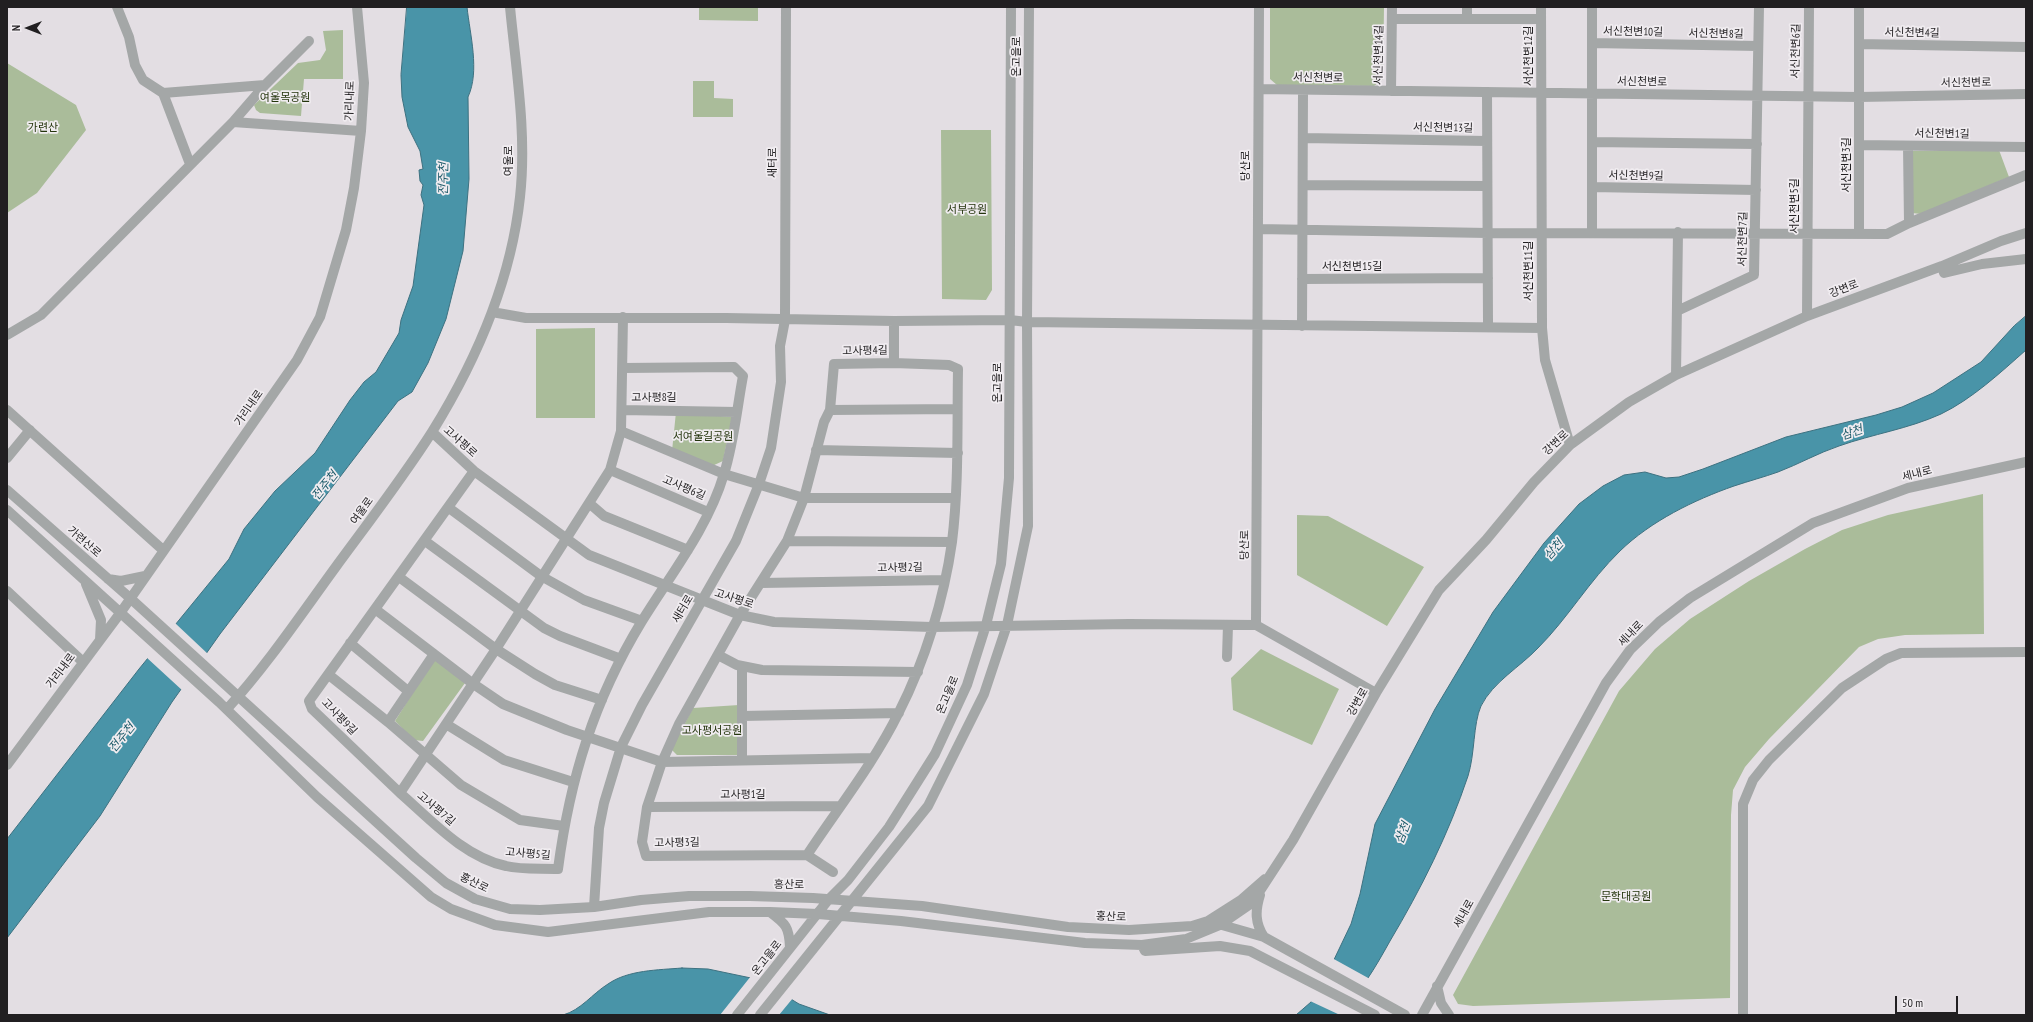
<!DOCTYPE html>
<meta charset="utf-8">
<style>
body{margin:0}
#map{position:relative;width:2033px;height:1022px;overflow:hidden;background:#e3dee3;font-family:"PT Sans Narrow",sans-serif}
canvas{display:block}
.frame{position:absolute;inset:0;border:8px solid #211f21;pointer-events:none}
.north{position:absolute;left:8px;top:8px;width:40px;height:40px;-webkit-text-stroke:3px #f0ecf0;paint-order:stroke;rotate:270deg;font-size:11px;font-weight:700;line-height:16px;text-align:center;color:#211f21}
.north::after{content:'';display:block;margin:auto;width:14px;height:18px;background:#211f21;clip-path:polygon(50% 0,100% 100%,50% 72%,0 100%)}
.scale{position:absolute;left:1895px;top:996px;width:63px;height:18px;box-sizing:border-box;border:2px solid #211f21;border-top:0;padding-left:5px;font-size:12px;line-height:14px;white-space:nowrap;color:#211f21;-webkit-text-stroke:3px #f0ecf0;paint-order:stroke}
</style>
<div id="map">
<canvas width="2033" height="1022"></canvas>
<div class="frame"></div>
<div class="north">N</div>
<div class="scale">50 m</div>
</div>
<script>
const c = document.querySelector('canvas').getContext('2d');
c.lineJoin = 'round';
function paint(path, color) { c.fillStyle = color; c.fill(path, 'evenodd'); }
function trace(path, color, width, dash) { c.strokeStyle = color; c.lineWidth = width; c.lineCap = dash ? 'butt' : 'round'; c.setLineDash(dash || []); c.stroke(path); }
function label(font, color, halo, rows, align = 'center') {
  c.font = font + ' "PT Sans Narrow","Noto Sans KR",sans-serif'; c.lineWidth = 3.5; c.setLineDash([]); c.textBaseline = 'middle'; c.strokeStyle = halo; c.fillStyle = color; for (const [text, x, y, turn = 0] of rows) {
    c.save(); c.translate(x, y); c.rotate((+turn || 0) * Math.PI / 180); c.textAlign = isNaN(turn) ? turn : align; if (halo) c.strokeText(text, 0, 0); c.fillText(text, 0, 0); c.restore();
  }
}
paint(new Path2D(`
 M 699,7 L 758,7 L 758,21 L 699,20 Z
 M 1270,7 L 1384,7 L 1383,79 L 1374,86 L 1277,85 L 1270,79 Z
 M 343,30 L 343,79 L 304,79 L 301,116 L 260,113 L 256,110 L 254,105 L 298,63 L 320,60 L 326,50 L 323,31 Z
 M 7,63 L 76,105 L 86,130 L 37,193 L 7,213 Z
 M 693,81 L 714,81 L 714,98 L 733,99 L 733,117 L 693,117 Z
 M 941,130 L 991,130 L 992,290 L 986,300 L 942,299 Z
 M 1999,150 L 2009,177 L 1921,214 L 1912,213 L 1913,151 Z
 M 595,328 L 595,418 L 536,418 L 536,329 Z
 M 676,412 L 732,417 L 723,461 L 712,466 L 672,451 Z
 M 1983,494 L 1984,634 L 1905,635 L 1878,639 L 1859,647 L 1769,739 L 1745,767 L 1733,790 L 1731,815 L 1730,998 L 1473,1006 L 1458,1004 L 1453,995 L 1619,691 L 1655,649 L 1690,619 L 1749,581 L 1805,549 L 1842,530 L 1888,515 Z
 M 1297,515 L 1328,516 L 1424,567 L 1387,626 L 1297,575 Z
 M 1261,649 L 1339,689 L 1312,745 L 1233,710 L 1231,678 Z
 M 434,659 L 465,683 L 423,741 L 414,740 L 395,721 Z
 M 739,705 L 737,755 L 677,755 L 671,749 L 693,708 Z`), '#aabc9a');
const water = new Path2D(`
 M 407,7 L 467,7 C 470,35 480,71 468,97 L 469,179 L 463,251 L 446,319 L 428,363 L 412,392 L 398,401 L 220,634 L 172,702 L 100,816 L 7,938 L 7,839 L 139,669 L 229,559 L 244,529 L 275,491 L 315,453 L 350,400 L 364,382 L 376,372 L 399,333 L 401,320 L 413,286 L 424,205 L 421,195 L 423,185 L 420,181 L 419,170 L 423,169 L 420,151 L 408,127 L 402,97 L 401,75 Z
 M 2026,316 L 2026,350 C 2000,373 1972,399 1941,414 C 1908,429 1873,434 1839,446 C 1818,453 1799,464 1778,472 C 1764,477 1749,481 1734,486 C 1694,500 1651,521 1620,551 C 1589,581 1568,618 1538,648 C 1520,667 1493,682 1481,706 C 1473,724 1475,754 1468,776 C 1449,833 1421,889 1390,941 C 1375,968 1360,994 1337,1015 L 1296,1015 L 1311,1002 L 1320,989 L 1351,924 L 1360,894 L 1375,824 L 1435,709 L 1493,612 L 1544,543 L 1579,504 L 1603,486 L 1624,475 L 1645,472 L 1666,478 L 1679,477 L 1703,469 L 1786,437 L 1876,415 L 1902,407 L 1933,393 L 1981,362 L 2014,326 Z
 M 682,968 L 708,969 L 751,978 L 768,985 L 799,1004 L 830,1015 L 563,1015 C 581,1010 592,994 608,984 C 628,970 658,970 682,968 Z`);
paint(water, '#4994a8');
trace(water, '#3d7180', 1);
paint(new Path2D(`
 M 175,623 L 209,655 L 183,691 L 146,657 Z
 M 1332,958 L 1370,979 L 1349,1007 L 1340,1015 L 1310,1001 L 1318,988 Z
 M 751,976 L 769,983 L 793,998 L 779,1015 L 720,1015 Z`), '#e3dee3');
trace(new Path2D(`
 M 117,7 L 129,37 L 135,65 L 143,80 L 163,93 L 265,85
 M 1259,7 L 1256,625 L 1376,693
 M 1541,7 L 1542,328 L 1545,360 L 1570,445
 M 1392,19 L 1541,19
 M 1467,19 L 1467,7
 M 1592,43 L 1758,46
 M 1859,44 L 2026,47
 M 1259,89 L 1859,97 L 2026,94
 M 1391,91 L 1392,7
 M 1487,92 L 1488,326
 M 163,93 L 190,164
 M 233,122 L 265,85 L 309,41
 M 1303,138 L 1487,141
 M 1592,142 L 1757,144
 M 1859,145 L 2026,147
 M 1908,146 L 1909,223
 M 1303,185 L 1487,186
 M 1592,187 L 1756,190
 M 1258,229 L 1488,233 L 1887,234 L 1909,223 L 2026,175
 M 1592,232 L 1592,7
 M 1859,233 L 1859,7
 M 1942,266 L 1944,273 L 1982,264 L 2026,259
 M 1302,279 L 1488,278
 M 1677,311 L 1754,275 L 1759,7
 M 492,312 L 526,318 L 726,318 L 894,321 L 1010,320 L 1027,322 L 1542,328
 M 1807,316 L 1809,7
 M 894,321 L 894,363
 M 1302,326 L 1303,90
 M 7,335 L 41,315 L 233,122 L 361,131
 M 894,363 L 949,365 L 958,369 C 957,427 959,485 952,542 C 944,599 925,661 899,712 C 874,763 838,808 807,855 L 646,856 L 642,842 L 647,807 L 662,762 L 679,724 L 740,615 L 787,541 L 804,498 L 824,422 L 830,410 L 834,364 Z
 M 623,368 L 734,367 L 743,376 C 737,408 734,442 724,474 C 708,528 671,574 642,621 C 594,700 570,778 558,869 C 542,868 522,870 506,866 C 464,857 431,820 400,793 L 496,649 L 610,470 L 621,431 L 623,317
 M 1676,375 L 1678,232
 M 7,410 L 163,550
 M 622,410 L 736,412
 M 830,410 L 957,409
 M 621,431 L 724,474 L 804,498 L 955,498
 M 432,432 L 474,471 L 589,555 L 740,615 L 774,622 L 932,627 L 1129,624 L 1256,625
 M 816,450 L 958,453
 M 7,458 L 30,430
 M 610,470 L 708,512
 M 7,490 L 130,598 L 416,858 L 446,883 L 475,899 L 510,909 L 540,910 L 594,907 L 641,900 L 689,896 L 750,896 L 813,898 L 922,906 L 1068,927 L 1129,930 L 1192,926 L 1208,921 L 1264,937 L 1405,1015
 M 589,503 L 604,516 L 688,550
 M 449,508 L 541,576 L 584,600 L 642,621
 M 7,510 L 219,702 L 317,797 L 431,897 L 451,909 L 495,925 L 548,932 L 709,912 L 770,912 L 818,914 L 901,921 L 1085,943 L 1142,945 L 1186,939 L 1220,925 L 1252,903 L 1293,840 L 1376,693 L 1439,590 L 1486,540 L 1534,482 L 1570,445 L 1629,402 L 1676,375 L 1807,316 L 1942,266 L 2001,241 L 2026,233
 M 425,541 L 544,628 L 560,636 L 621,659
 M 787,541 L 952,542
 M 399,577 L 496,649 L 535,674 L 555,685 L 602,700
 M 108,579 L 121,581 L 145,576
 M 761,583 L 945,580
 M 86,584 L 101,620 L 100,640
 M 7,591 L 83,662
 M 375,609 L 472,683 L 503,704 L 567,730 L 662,762 L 873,758
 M 350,643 L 408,691
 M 718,655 L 737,665 L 762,670 L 918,672
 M 1227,657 L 1228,625
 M 742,666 L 742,759
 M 329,675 L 388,722 L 461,785 L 520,820 L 564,826
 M 227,709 C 267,665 300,616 335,568 C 368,523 402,479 432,432 C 476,361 511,280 520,197 C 527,134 516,69 510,7
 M 742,716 L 899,713
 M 388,722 L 434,654
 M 446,724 L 504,760 L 573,782
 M 7,765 L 121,612 L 297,360 L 320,317 L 346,230 L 354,188 L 361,131 L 364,83 L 357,7
 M 400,793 L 312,709 L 309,701 L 474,471
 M 647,807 L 840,806
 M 807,855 L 833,872
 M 1260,895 C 1255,911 1255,923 1264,937
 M 594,907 L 599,828 L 604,803 L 621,747 L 642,705 L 736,541 L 759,484 L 771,448 L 781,382 L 780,346 L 785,320 L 786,7
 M 770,912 C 786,924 789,927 790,947
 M 1208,921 L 1241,900 L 1265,879
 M 1142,945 L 1145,951 L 1220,946 L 1250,951 L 1375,1015
 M 1437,986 L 1441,1003 L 1449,1015
 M 737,1015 L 829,899 L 848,880 L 889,827 L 935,754 L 967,685 L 986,625 L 1001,564 L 1009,478 L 1011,7
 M 760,1015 L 928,806 L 984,694 L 1007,625 L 1028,526 L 1027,322 L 1029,7
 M 1422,1015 L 1606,683 L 1630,650 L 1659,622 L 1690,598 L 1813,523 L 1908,488 L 2026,462
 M 1743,1015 L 1743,804 L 1753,780 L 1769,760 L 1842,688 L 1886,659 L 1901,653 L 2026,652`), '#a4a7a7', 10);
label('11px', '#211f21', '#f0ecf0', [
 ["서신천변10길",1633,32,1],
 ["서신천변4길",1912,33,1],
 ["서신천변8길",1716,34,1],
 ["서신천변6길",1796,51,-89],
 ["서신천변14길",1379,55,-89],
 ["서신천변12길",1529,56,-90],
 ["온고을로",1017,57,-90],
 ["서신천변로",1318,78,1],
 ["서신천변로",1642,82,1],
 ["서신천변로",1966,83,-1],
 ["가리내로",350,101,-88],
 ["서신천변13길",1443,128,1],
 ["서신천변1길",1942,134,1],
 ["여울로",509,161,-90],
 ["새터로",773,163,-90],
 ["서신천변3길",1847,165,-90],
 ["당산로",1246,166,-90],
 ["서신천변9길",1636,176,1],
 ["서신천변5길",1795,206,-90],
 ["서신천변7길",1743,239,-89],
 ["서신천변15길",1352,267],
 ["서신천변11길",1529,271,-90],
 ["강변로",1844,289,-21],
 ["고사평4길",865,351,-1],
 ["온고을로",998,383,-90],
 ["고사평8길",654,398],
 ["가리내로",249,408,-55],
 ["고사평로",460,442,42],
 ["강변로",1556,443,-43],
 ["세내로",1917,474,-14],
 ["고사평6길",684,488,23],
 ["여울로",362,511,-54],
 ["가련산로",84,542,41],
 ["당산로",1245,545,-89],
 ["고사평2길",900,568,-1],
 ["고사평로",734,599,18],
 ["새터로",683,609,-59],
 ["세내로",1631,634,-46],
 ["가리내로",61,671,-53],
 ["온고을로",948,695,-67],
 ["강변로",1358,702,-60],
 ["고사평9길",339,717,46],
 ["고사평1길",743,795],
 ["고사평7길",436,809,40],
 ["고사평3길",677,843,-1],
 ["고사평5길",528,854,5],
 ["홍산로",474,883,26],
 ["홍산로",789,885,1],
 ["세내로",1464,914,-61],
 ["홍산로",1111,917,2],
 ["온고을로",767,958,-52]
]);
label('11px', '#24350d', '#f0ecf0', [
 ["여울목공원",285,98],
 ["가련산",43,128],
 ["서부공원",967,210],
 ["서여울길공원",703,437],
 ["고사평서공원",712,731],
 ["문학대공원",1626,897]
]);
label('italic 12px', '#1b5968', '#f0ecf0', [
 ["전주천",444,179,-89],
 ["삼천",1852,433,-19],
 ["전주천",325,486,-51],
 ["삼천",1554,550,-48],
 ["전주천",122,738,-51],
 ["삼천",1403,833,-69]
]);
</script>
